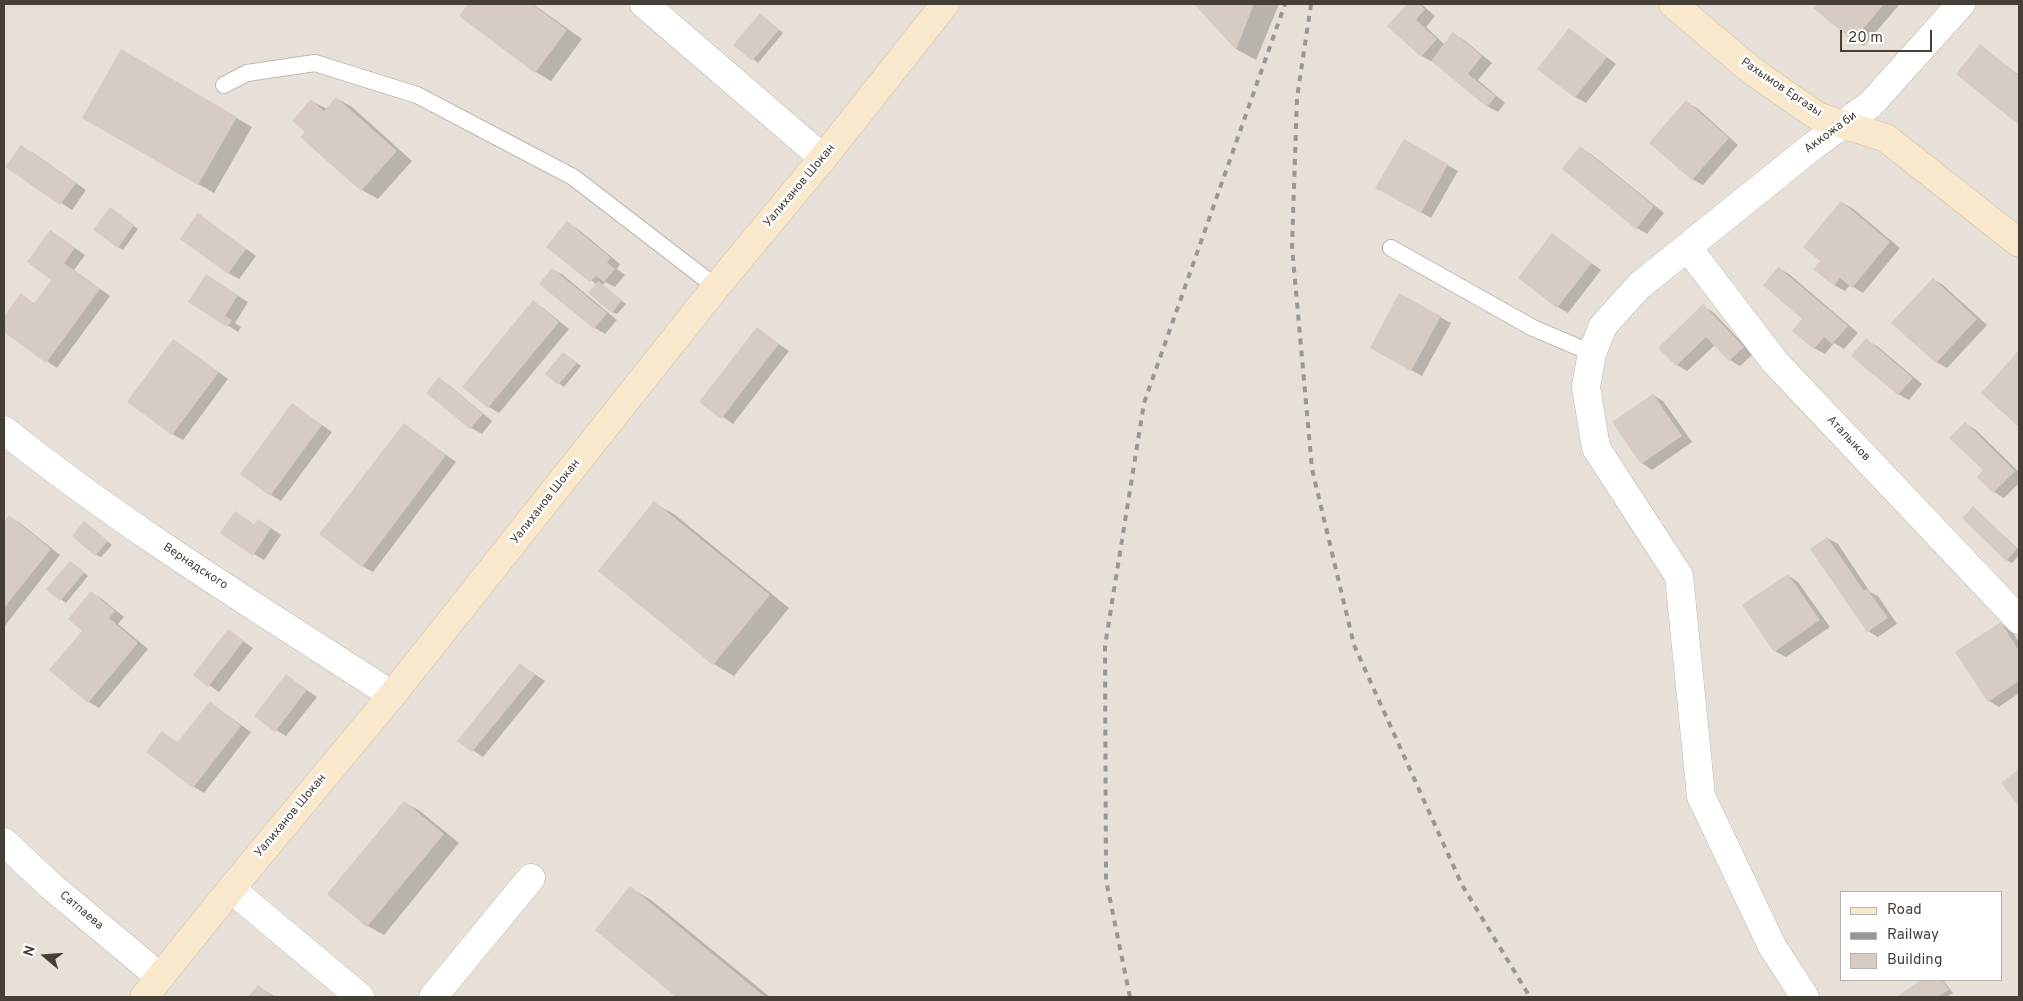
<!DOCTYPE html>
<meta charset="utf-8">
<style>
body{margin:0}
#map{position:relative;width:2023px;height:1001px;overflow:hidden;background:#f3efe9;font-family:Overpass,sans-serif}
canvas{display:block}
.frame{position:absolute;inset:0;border:5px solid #463f38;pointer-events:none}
.legend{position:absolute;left:1840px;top:891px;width:162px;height:90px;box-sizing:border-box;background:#fff;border:1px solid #b5b2af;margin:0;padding:6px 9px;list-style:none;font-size:15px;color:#463f38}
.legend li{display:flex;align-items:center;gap:10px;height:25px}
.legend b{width:25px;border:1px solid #b5b2af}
.north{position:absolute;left:20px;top:931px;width:50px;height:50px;-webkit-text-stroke:4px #fff;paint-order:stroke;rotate:288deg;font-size:14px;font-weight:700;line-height:20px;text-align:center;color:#463f38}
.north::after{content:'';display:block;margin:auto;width:18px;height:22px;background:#463f38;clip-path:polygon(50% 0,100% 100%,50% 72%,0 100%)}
.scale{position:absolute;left:1840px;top:30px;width:92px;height:22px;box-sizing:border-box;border:2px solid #463f38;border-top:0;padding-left:6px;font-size:15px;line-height:18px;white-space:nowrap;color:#463f38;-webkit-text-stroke:4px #fff;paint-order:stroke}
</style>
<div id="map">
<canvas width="2023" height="1001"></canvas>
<div class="frame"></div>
<ul class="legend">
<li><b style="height:6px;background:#fae8cd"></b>Road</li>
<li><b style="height:6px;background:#979797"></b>Railway</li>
<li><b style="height:14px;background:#d7ccc3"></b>Building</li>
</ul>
<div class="north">N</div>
<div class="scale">20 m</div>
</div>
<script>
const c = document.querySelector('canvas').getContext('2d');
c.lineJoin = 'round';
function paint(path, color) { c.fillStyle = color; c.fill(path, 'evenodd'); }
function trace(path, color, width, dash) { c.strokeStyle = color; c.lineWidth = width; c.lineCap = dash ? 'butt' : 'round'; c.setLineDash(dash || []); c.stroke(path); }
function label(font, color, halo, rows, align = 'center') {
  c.font = font + ' Overpass,sans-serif'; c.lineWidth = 5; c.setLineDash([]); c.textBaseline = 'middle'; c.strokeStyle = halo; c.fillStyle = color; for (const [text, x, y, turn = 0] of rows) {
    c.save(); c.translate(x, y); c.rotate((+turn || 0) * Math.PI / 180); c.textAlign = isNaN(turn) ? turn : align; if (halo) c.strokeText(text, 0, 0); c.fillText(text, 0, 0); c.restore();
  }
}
paint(new Path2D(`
 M 4,4 L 2019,4 L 2019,997 L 4,997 ZM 1842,892 L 2002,892 L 2002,980 L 1842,980 Z`), '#e7e0d8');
paint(new Path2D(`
 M 469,4 L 533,4 L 582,39 L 551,81 L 536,72 L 460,16 Z
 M 1195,4 L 1279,4 L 1256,60 L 1236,49 Z
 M 1408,4 L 1421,4 L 1435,16 L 1426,27 L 1445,45 L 1454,34 L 1464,40 L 1492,63 L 1478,80 L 1505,103 L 1498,112 L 1487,106 L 1433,61 L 1432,62 L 1422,56 L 1388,26 Z
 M 1819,4 L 1898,4 L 1899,5 L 1864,46 L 1854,40 L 1815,8 Z
 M 765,18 L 783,33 L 758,63 L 735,45 Z
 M 1569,29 L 1616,64 L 1586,103 L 1575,97 Z
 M 1980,46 L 2019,75 L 2019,124 L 1957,74 Z
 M 121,51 L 252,127 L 214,193 L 83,118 Z
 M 336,98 L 352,107 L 412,161 L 378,199 L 362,190 L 302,137 L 306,132 L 312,101 L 327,109 Z
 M 1686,102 L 1697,108 L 1738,145 L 1703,185 L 1692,179 Z
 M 1404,140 L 1458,171 L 1431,218 L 1377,187 Z
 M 1580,148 L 1591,154 L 1664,213 L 1647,234 L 1637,228 Z
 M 32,152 L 86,190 L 72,210 L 7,167 Z
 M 1841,202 L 1852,208 L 1900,248 L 1863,293 L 1850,285 L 1845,291 L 1834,285 L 1821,261 Z
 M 115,212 L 138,229 L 123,250 L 118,247 Z
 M 199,215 L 256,256 L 239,279 L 228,273 Z
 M 567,223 L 578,229 L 620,264 L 617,269 L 625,275 L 615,287 L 605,282 L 603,285 L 626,304 L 617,314 L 612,312 L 596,284 L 548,246 Z
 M 51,231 L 85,255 L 74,270 L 110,296 L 57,368 L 4,331 L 4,318 L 21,295 L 35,304 L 53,280 Z
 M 1553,235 L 1601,270 L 1568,313 L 1558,307 Z
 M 1778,268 L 1789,274 L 1858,333 L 1844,349 L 1834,343 L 1825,354 L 1814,348 L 1804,319 Z
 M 552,269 L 563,275 L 617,320 L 605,334 L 595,328 Z
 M 1933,279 L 1943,285 L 1987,325 L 1947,368 L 1936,362 Z
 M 216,282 L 248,302 L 235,323 L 241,327 L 238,332 L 190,301 Z
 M 1400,295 L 1451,323 L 1422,376 L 1371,348 Z
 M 533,302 L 543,308 L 569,329 L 499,413 L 489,407 Z
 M 1703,306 L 1713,312 L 1753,354 L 1740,366 L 1730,360 L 1715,345 L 1687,371 L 1677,365 L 1660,348 Z
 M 757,329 L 789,351 L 733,424 L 701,401 Z
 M 174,340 L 228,379 L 183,440 L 172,434 Z
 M 1866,340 L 1877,346 L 1922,384 L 1909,400 L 1898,394 Z
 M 2019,352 L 2019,425 L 1983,393 Z
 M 564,353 L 581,366 L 564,387 L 547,374 Z
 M 439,379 L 449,385 L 492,421 L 482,434 L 471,428 L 428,392 Z
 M 1653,395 L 1663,401 L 1692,442 L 1652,470 L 1642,463 L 1613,422 Z
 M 293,405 L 332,432 L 281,501 L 271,495 Z
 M 404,424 L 456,462 L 373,572 L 362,566 Z
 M 1966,424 L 1976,430 L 2019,472 L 2019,483 L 2004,498 L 1994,492 Z
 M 654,503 L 674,514 L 789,608 L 734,676 L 714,664 L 599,571 Z
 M 1973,507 L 2019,550 L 2019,555 L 2012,563 L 2007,560 Z
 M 10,517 L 20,523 L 60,555 L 4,627 L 4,524 Z
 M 255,525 L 268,526 L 281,535 L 264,560 L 254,554 Z
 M 90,526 L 112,545 L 101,557 L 96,555 Z
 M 1827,538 L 1838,544 L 1870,592 L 1878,596 L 1897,624 L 1878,637 L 1868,631 Z
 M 75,565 L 88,576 L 66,603 L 47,589 Z
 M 1788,575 L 1798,582 L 1830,627 L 1786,657 L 1775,651 Z
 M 92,593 L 102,599 L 124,617 L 118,624 L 148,649 L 99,708 L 89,702 L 84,631 Z
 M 2001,624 L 2011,630 L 2019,642 L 2019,693 L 1999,707 L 1989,701 Z
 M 228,631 L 253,648 L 219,692 L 195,675 Z
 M 521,665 L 545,681 L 483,757 L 459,741 Z
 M 287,676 L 317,697 L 286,736 L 276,730 Z
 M 210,703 L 251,732 L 204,793 L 194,787 L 162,733 L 178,743 Z
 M 404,802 L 420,811 L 459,843 L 384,935 L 368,926 L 329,894 Z
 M 631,888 L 651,900 L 770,997 L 678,997 L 596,930 Z
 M 1923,980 L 1943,980 L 1953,993 L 1946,997 L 1902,997 L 1901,995 Z
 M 259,987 L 274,996 L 276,997 L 250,997 Z`), '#0003');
paint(new Path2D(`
 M 468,4 L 532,4 L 567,30 L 535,73 L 459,16 Z
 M 1194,4 L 1254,4 L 1236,50 Z
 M 1407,4 L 1419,4 L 1425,9 L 1416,20 L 1437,39 L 1421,57 L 1387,26 Z
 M 1817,4 L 1884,4 L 1853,41 L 1813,8 Z
 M 760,13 L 779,30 L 752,61 L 733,45 Z
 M 1569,28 L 1607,57 L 1575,98 L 1537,69 Z
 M 1453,32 L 1482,56 L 1468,74 L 1496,96 L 1487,107 L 1431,61 Z
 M 1980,44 L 2019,76 L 2019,125 L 1956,74 Z
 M 121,49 L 237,117 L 198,185 L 82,118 Z
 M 336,97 L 397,151 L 361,191 L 300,137 L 305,132 L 292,121 L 311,99 L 324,111 Z
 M 1686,100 L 1729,138 L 1692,180 L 1649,143 Z
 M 1404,139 L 1448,164 L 1421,213 L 1375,188 Z
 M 21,145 L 76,183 L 60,205 L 5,167 Z
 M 1580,146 L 1654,206 L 1636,229 L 1562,169 Z
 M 1841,201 L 1890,242 L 1852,288 L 1840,278 L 1834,286 L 1813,269 L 1820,261 L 1803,247 Z
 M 110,207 L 134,225 L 118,248 L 93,230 Z
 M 198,213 L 246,249 L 228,274 L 180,239 Z
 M 567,221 L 611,258 L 607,262 L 615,269 L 604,282 L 596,276 L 590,282 L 546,247 Z
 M 50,230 L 75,248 L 64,263 L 100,289 L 46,363 L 4,332 L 4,316 L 21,293 L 34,304 L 51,280 L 27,262 Z
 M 1552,233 L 1592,263 L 1557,308 L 1518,278 Z
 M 1778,267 L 1848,326 L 1832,344 L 1824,337 L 1814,349 L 1792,331 L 1802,319 L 1763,285 Z
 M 552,268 L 607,313 L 594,329 L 539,284 Z
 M 206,274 L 238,295 L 225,316 L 232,320 L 227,327 L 188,302 Z
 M 1933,278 L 1977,319 L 1936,363 L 1891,323 Z
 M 598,281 L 622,300 L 612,313 L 588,293 Z
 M 1399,293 L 1441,316 L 1411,371 L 1370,348 Z
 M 533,300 L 559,322 L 488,408 L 462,387 Z
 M 1703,304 L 1744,347 L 1729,361 L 1706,337 L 1676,366 L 1658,348 Z
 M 757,327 L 779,344 L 721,419 L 699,402 Z
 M 1866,338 L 1913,378 L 1898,395 L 1851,356 Z
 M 173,339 L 219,372 L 172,435 L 127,402 Z
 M 2019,350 L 2019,427 L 1981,393 Z
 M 563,352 L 577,363 L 558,385 L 545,374 Z
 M 439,377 L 483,414 L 470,429 L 426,393 Z
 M 1653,394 L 1682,436 L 1641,464 L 1612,422 Z
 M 292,403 L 322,425 L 270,496 L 240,474 Z
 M 1965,422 L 2015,471 L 1993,493 L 1977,477 L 1983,470 L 1949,438 Z
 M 404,423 L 446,455 L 362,567 L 319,534 Z
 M 654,501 L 770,595 L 713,665 L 598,571 Z
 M 1973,506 L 2017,549 L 2006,561 L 1962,518 Z
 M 235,511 L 254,524 L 258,519 L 271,528 L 253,556 L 220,533 Z
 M 9,515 L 51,549 L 4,608 L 4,522 Z
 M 84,521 L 108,541 L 95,556 L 72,536 Z
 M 1827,537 L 1864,591 L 1867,589 L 1888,618 L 1867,632 L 1810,549 Z
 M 70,561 L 84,573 L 60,601 L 46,589 Z
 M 1788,574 L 1820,620 L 1774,652 L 1742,605 Z
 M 91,591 L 115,611 L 109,618 L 138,643 L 88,703 L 49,670 L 82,631 L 68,619 Z
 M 2001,622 L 2019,651 L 2019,681 L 1988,702 L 1955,652 Z
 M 228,629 L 244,641 L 208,687 L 193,675 Z
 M 520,663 L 535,675 L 472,752 L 457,741 Z
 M 286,674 L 307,690 L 275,732 L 254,716 Z
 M 210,701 L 241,726 L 193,788 L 146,752 L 162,731 L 177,743 Z
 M 2019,769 L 2019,806 L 2001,783 Z
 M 404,801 L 444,834 L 367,927 L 327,894 Z
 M 630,886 L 765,997 L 676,997 L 595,930 Z
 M 1921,980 L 1942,980 L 1949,990 L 1937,997 L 1901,997 L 1899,995 Z
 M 258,985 L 273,997 L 248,997 Z`), '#d7ccc3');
const lane = new Path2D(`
 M 224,85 L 247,73 L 315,63 L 417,95 L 573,177 L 716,287
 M 1391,248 L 1533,328 L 1592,353`);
const street = new Path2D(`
 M 644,4 L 823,158
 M 1688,248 L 1775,362 L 2019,620
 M 4,430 C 126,528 261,610 392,695
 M 4,842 L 51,886 L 160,977
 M 231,889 L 360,997
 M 433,997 L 531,878
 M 1805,997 L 1772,946 L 1701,796 L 1679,576 L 1596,448 L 1586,387 L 1592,353 L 1603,326 L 1639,286 L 1813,146 L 1871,104 L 1961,4`);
const secondary = new Path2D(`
 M 1673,4 L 1751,70 L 1817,116 L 1886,138 L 2019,243
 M 144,997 L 231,889 L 392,695 L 716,287 L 823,158 L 945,4`);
trace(lane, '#c1b8b0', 18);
trace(street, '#c1b8b0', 29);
trace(secondary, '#d1bd9f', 29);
trace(lane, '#fff', 16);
trace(street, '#fff', 28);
trace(secondary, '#fae8cd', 28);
trace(new Path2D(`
 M 1311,4 L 1297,98 L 1292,247 L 1312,469 L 1354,645 L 1462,885 L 1530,997
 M 1130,997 L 1106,880 L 1105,646 L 1144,403 L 1285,4`), '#979797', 4, [6, 6]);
label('12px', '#463f38', '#fff', [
 ["Рахымов Ергазы",1781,88,34],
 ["Аккожа би",1831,133,-36],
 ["Уалиханов Шокан",800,186,-50],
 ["Аталыков",1848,439,47],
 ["Уалиханов Шокан",546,502,-52],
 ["Вернадского",195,567,33],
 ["Уалиханов Шокан",291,816,-50],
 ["Сатпаева",81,911,40]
]);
</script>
